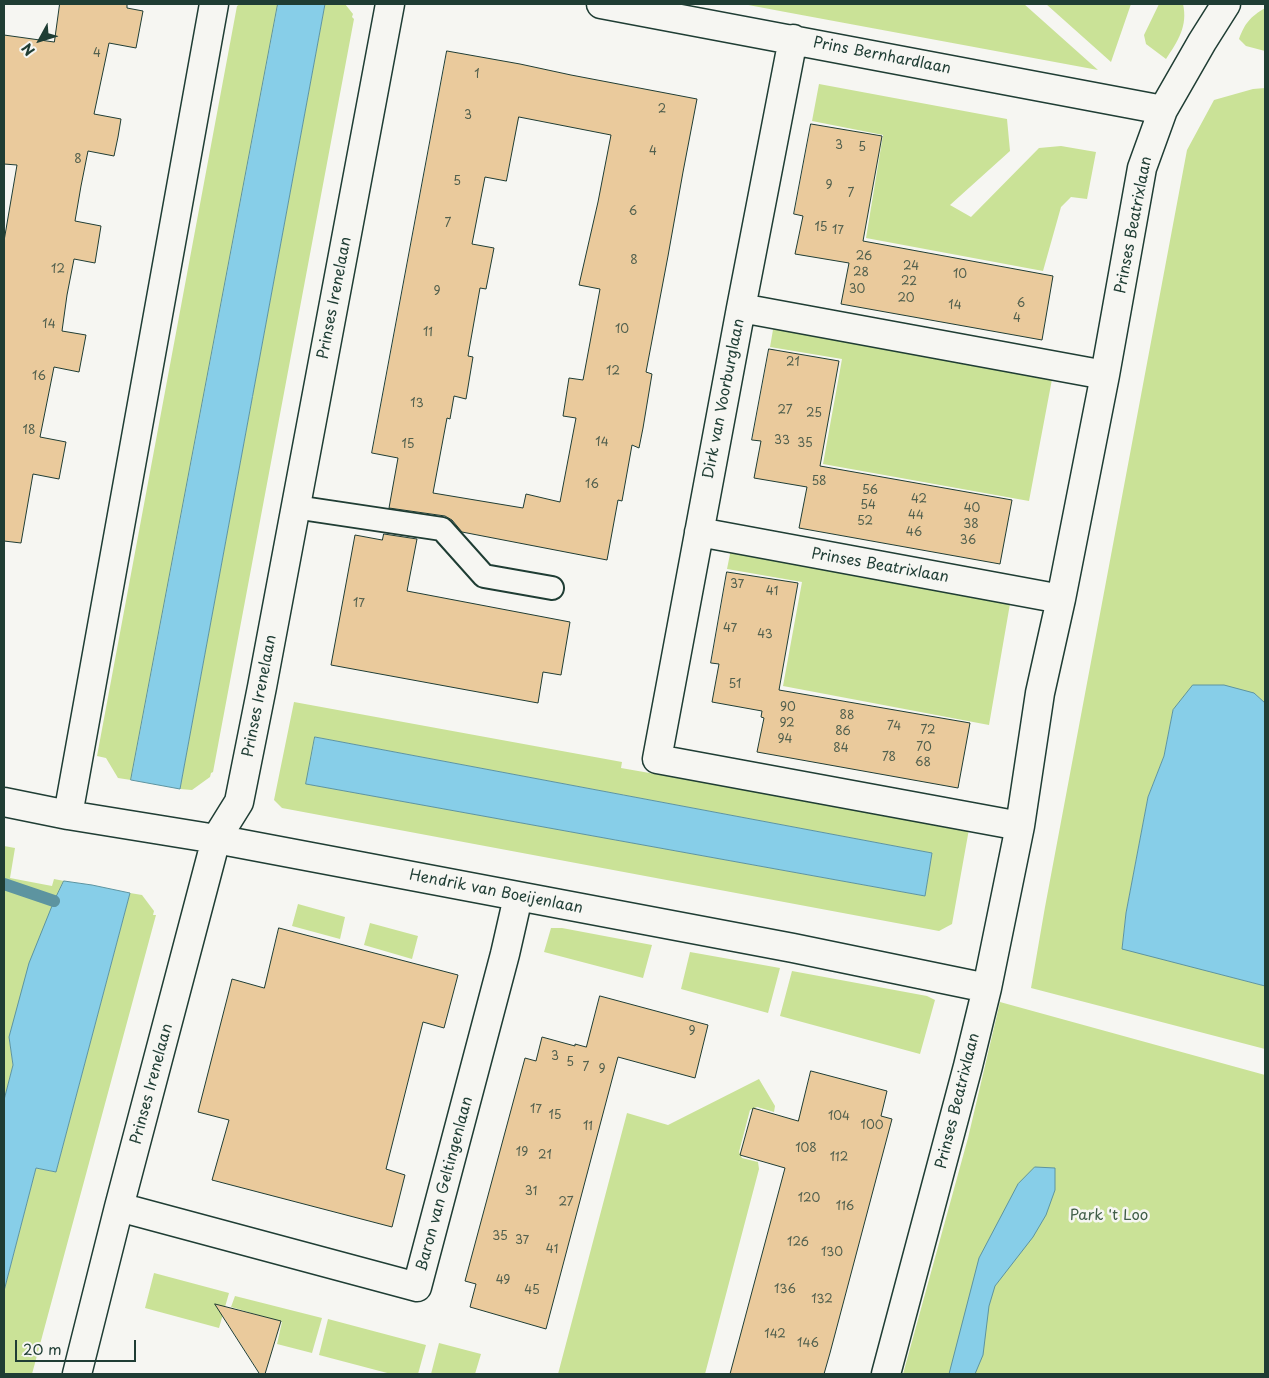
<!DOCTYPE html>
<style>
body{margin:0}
#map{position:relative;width:1269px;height:1378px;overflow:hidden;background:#f6f6f2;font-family:"Playpen Sans",sans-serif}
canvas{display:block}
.frame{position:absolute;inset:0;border:5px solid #1f3d34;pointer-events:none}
.north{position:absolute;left:15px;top:15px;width:50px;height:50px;-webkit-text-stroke:4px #f6f6f2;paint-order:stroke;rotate:231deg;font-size:14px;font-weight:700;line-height:20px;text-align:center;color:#1f3d34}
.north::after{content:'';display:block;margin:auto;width:18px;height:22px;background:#1f3d34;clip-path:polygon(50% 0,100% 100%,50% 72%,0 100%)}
.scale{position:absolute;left:15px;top:1340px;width:121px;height:22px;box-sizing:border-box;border:2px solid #1f3d34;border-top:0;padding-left:6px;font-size:15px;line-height:18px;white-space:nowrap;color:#1f3d34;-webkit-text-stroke:4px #f6f6f2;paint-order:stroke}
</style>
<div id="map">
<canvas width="1269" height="1378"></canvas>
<div class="frame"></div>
<div class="north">N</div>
<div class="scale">20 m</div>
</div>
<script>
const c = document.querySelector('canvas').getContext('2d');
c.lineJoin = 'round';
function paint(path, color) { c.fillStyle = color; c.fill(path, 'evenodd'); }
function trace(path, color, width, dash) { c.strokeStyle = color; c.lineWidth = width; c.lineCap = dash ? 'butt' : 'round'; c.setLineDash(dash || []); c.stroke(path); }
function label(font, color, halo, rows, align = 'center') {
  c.font = font + ' "Playpen Sans",sans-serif'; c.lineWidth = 5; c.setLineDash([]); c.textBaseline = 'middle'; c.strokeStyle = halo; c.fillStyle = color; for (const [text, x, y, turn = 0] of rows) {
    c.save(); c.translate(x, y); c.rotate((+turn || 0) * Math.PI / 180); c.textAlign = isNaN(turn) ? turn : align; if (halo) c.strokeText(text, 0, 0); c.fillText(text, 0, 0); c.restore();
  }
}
paint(new Path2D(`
 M 240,4 L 278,4 L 131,780 L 118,778 L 106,758 L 97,756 L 237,6 Z
 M 325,4 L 345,4 L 353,14 L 352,17 L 354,19 L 213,772 L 211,773 L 210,777 L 192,790 L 180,789 Z
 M 743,4 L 1024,4 L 1098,70 L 780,11 Z
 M 1046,4 L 1131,4 L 1111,62 Z
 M 1159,4 L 1183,4 C 1188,26 1178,41 1166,59 L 1146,44 L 1144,35 Z
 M 1265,8 L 1265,51 L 1246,46 L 1239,39 C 1245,23 1250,17 1265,8 Z
 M 819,84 L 1007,119 L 1010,151 L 950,205 L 971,217 L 1039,148 L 1061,146 L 1096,152 L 1087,199 L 1071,197 L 1061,207 L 1043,271 L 866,238 L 883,135 L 812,121 Z
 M 1265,88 L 1265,703 L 1254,693 L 1173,710 L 1164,756 L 1148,797 L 1126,913 L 1122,948 L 1265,986 L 1265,1049 L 1031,988 L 1045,907 L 1187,150 L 1214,100 L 1253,89 Z
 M 774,324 L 1053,374 L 1029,501 L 823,464 L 842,359 L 770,347 Z
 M 731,549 L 1011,598 L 989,725 L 783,686 L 802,582 L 727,569 Z
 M 294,702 L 622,762 L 621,768 L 969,829 L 952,924 L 939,931 L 282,808 L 274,800 ZM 315,737 L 932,853 L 925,896 L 307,784 Z
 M 4,846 L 15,848 L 10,878 L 52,886 L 54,879 L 64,881 L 59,891 L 9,1037 L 13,1065 L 4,1100 Z
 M 130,893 L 142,895 L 154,911 L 153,915 L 156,915 L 32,1374 L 4,1374 L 4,1291 L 36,1168 L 56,1172 Z
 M 298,904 L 345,917 L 340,939 L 292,926 Z
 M 370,923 L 418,936 L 412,959 L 364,945 Z
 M 551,928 L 562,928 L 652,945 L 643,978 L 544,952 Z
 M 690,952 L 780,968 L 768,1013 L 681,989 Z
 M 792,971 L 927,996 L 935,1000 L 920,1054 L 780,1016 Z
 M 1000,1002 L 1265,1075 L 1265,1374 L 903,1374 L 968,1138 Z
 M 759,1079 L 775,1106 L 774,1112 L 757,1107 L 750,1110 L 739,1152 L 742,1158 L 758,1162 L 759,1169 L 705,1374 L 558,1374 L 627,1113 L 668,1125 Z
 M 154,1273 L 229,1293 L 219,1328 L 145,1308 Z
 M 235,1296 L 322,1318 L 312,1353 L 277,1344 L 282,1322 L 231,1307 Z
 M 328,1319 L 426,1345 L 418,1374 L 391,1374 L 319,1355 Z
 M 439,1343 L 481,1354 L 475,1374 L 431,1374 Z`), '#cae297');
const water = new Path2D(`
 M 278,4 L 325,4 L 180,789 L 131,780 Z
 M 1193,685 L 1224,685 L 1254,693 L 1265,703 L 1265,986 L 1122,949 L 1126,913 L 1148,797 L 1164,756 L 1173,710 Z
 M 315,737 L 932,853 L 925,896 L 306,784 Z
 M 64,881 L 92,885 L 130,893 L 56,1172 L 36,1168 L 4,1291 L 4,1100 L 13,1065 L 9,1037 L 29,963 L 54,901 Z
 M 1035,1167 L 1055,1168 L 1055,1190 L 1046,1215 L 1033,1237 L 995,1286 L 989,1306 L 983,1355 L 975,1374 L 949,1374 L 979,1258 L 1018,1184 Z`);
paint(water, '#87cee8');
trace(water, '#5d94a0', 1);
trace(new Path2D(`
 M 4,884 L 54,901`), '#5d94a0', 12);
const building = new Path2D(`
 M 60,4 L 127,4 L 127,8 L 143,11 L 136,48 L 109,43 L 94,114 L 121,119 L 118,137 L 114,156 L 88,151 L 81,186 L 75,221 L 101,226 L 95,263 L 74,259 L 67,295 L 62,331 L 86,335 L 79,372 L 54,367 L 40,437 L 66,442 L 59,479 L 33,474 L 21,543 L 4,541 L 4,241 L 17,165 L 4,164 L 4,35 L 54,42 Z
 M 447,51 L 520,64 L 571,75 L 697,99 L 683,172 L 668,256 L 646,372 L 652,374 L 643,428 L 639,448 L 632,445 L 622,501 L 618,500 L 607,560 L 462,532 L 452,520 L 445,516 L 389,508 L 398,458 L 372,453 ZM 519,117 L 611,135 L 598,202 L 579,285 L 600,289 L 583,380 L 569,378 L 563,416 L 576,418 L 560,502 L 526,494 L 523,508 L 433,493 L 447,418 L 450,419 L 454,396 L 466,399 L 473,357 L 468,356 L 480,288 L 486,289 L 494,248 L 472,244 L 485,177 L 506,181 Z
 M 811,124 L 882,136 L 863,241 L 1053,276 L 1042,340 L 841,304 L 849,263 L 795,254 L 803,216 L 794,214 Z
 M 769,349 L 839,361 L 820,466 L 1012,500 L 1000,564 L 799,528 L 807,487 L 754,478 L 761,441 L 752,440 Z
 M 384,534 L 417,539 L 407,591 L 570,622 L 561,675 L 543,672 L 538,703 L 331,665 L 355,535 L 382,540 Z
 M 727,572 L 798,583 L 779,690 L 970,723 L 958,788 L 757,752 L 764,718 L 761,717 L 762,711 L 712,702 L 719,664 L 711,663 Z
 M 279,928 L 458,975 L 444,1028 L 423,1022 L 386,1169 L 405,1175 L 392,1227 L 212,1180 L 229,1120 L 198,1112 L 228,995 L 232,979 L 264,988 Z
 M 600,996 L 708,1025 L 695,1078 L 618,1057 L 546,1329 L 470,1307 L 476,1284 L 465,1281 L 525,1058 L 536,1061 L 542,1037 L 575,1046 L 575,1044 L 586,1047 Z
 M 811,1071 L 887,1091 L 881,1116 L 892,1119 L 830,1353 L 824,1374 L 730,1374 L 785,1168 L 740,1155 L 753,1108 L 798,1121 Z
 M 215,1304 L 281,1321 L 265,1374 L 260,1374 Z`);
paint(building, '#eaca9c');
trace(building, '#1f3d34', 1);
const lane = new Path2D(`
 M 295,507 L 442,529 L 484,576 L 552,588`);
const street = new Path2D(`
 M 601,4 L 1163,110
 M 793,39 L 741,308 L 657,759 L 1020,826
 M 741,308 L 1105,375
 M 699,532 L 1061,599
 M 4,802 L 68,815 L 216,839 L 793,948 L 987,988
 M 68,815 L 214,4
 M 119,1207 L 417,1287 L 505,954 L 518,897
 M 77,1374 L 119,1207 L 216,839 L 239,802 L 262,687 L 390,4
 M 886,1374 L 968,1066 L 987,988 L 1020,826 L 1040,693 L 1061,599 L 1105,375 L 1142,168 L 1163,110 L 1202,42 L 1226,4`);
trace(lane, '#1f3d34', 26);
trace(street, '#1f3d34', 31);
trace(lane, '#f6f6f2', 22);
trace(street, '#f6f6f2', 28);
label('12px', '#52604e', null, [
 ["4",97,54],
 ["1",477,75],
 ["2",662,110],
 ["3",468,116],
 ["3",839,146],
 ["5",862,148],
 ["4",653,152],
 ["8",78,160],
 ["5",457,182],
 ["9",829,186],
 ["7",851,194],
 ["6",633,212],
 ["7",448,224],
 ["15",821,228],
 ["17",838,231],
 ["26",864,257],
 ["8",634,261],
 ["24",911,267],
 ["12",58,270],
 ["28",861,273],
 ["10",960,275],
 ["22",909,282],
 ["30",857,290],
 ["9",437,292],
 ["20",906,299],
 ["6",1021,304],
 ["14",955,306],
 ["4",1017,319],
 ["14",49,325],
 ["10",622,330],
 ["11",428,333],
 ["21",793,363],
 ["12",613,372],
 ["16",39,377],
 ["13",417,404],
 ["27",785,411],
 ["25",814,414],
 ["18",29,431],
 ["33",782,441],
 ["14",602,443],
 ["35",805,444],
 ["15",408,445],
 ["58",819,482],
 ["16",592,485],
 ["56",870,491],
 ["42",919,500],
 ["54",868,506],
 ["40",972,509],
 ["44",916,516],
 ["52",865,522],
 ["38",971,525],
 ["46",914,533],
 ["36",968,541],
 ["37",737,585],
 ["41",772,592],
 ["17",359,604],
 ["47",730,629],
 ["43",765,635],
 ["51",735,685],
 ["90",788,708],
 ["88",847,716],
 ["92",787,724],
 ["74",894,727],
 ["72",928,731],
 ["86",843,732],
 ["94",785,740],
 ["70",924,748],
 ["84",841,749],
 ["78",889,758],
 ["68",923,763],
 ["9",692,1032],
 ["3",555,1057],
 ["5",570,1063],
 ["7",586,1068],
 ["9",602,1070],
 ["17",536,1110],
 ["15",555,1116],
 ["104",839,1117],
 ["100",872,1126],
 ["11",588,1127],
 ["108",806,1149],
 ["19",522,1153],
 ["21",545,1156],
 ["112",839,1158],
 ["31",531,1192],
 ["120",809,1199],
 ["27",566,1203],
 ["116",845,1207],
 ["35",500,1237],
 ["37",522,1241],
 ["126",798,1243],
 ["41",552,1250],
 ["130",832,1253],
 ["49",503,1281],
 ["136",785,1290],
 ["45",532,1291],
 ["132",822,1300],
 ["142",775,1335],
 ["146",808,1344]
]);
label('15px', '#1f3d34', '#f6f6f2', [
 ["Prins Bernhardlaan",882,56,11],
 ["Prinses Beatrixlaan",1134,225,-79],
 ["Prinses Irenelaan",335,298,-79],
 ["Dirk van Voorburglaan",724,399,-79],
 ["Prinses Beatrixlaan",880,566,10],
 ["Prinses Irenelaan",260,696,-79],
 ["Hendrik van Boeijenlaan",496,892,11],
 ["Prinses Irenelaan",152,1084,-75],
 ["Prinses Beatrixlaan",958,1101,-76],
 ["Baron van Geltingenlaan",445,1184,-75]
]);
label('15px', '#415e48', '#f6f6f2', [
 ["Park 't Loo",1109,1216]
]);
</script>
